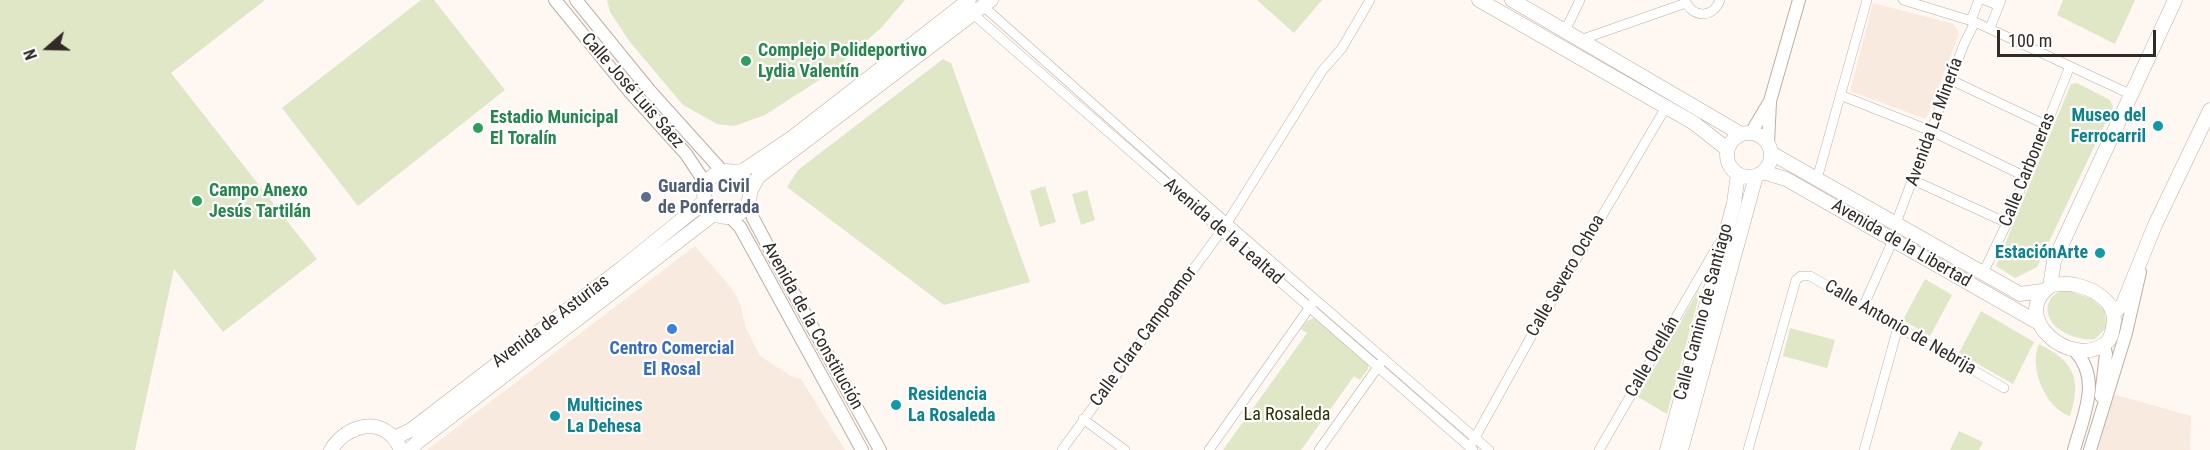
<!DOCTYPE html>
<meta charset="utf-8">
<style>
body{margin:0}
#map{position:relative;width:2210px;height:450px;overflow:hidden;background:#fef7f2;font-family:"Roboto Condensed",sans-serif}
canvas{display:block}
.north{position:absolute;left:18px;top:18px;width:60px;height:60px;-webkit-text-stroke:4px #fff;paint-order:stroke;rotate:250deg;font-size:16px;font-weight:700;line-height:24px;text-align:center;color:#312a26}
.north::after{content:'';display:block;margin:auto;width:21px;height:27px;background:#312a26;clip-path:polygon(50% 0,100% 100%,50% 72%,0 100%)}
.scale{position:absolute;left:1997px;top:30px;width:159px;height:27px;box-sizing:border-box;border:3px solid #312a26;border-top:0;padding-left:8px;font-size:18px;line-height:21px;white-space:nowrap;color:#312a26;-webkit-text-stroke:4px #fff;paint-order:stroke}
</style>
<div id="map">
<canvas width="2210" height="450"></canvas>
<div class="north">N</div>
<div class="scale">100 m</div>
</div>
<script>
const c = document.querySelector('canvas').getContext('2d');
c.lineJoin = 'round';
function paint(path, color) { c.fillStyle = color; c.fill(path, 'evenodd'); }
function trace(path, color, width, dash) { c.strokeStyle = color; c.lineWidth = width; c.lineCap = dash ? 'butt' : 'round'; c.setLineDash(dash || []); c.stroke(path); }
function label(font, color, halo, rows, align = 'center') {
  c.font = font + ' "Roboto Condensed",sans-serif'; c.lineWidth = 4.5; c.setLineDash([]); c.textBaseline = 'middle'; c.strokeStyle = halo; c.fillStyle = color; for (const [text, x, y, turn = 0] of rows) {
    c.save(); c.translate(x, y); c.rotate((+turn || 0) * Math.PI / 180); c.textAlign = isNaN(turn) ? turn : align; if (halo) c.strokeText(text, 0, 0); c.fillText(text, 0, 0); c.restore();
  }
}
paint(new Path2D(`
 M 1873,3 L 1954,24 L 1959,34 L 1926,119 L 1850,91 Z
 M 695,246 L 733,290 L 740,304 L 746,328 L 760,356 L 791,376 L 801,379 L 845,450 L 427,450 Z
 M 2113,394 L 2191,416 L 2190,450 L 2098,450 Z`), '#f9eae0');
paint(new Path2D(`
 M 0,0 L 265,0 L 171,73 L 317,259 L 223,332 L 174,269 L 135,450 L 0,450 Z
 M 421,0 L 434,0 L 505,90 L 358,206 L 282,108 Z
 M 607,0 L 905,0 L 881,28 L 830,73 L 765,115 L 734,126 L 717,124 L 683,105 L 630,42 L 610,12 Z
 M 1257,0 L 1322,0 L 1294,33 Z
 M 2063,0 L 2135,0 L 2115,44 L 2057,15 Z
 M 943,59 L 951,63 L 1030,282 L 944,305 L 787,187 L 798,170 Z
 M 2077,83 L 2110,100 L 2113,107 L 2037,267 L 2015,278 L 1996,266 L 2071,84 Z
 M 1045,186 L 1056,222 L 1040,227 L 1030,191 Z
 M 1087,190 L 1095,220 L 1081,225 L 1072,194 Z
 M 1925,279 L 1952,295 L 1930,336 L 1903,320 Z
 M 2066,290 L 2092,299 L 2105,311 L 2106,328 L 2095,339 C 2082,341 2060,334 2052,322 C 2042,308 2050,292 2066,290 Z
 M 1698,291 L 1700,293 L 1667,414 L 1638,397 Z
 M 1981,311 L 2034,342 L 2013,384 L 1959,353 Z
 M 1315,317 L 1368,361 L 1368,369 L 1360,380 L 1354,376 L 1301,450 L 1223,450 L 1307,333 L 1301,329 L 1307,321 Z
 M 1790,328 L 1835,340 L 1827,368 L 1783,356 Z
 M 2039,344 C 2074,361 2082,379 2070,416 C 2046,409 2028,367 2039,344 Z
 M 1959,431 L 1983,442 L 1979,450 L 1950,450 Z`), '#e0e7c6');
const minor = new Path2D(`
 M 1685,0 C 1692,18 1713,19 1720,0
 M 1903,0 L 1975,22 L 2132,95
 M 1985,0 L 1995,4 L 2000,0
 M 983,6 L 1211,209 L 1489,450
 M 973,14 L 1473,450
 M 1971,20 L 1979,0
 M 1990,28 L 2001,0
 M 1565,31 L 1580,0
 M 1580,40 L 1686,3
 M 1951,80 L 2046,125
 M 1840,95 L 1931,131 L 2026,177
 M 1817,179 L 1867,0
 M 1913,180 L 2007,223
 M 1896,223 L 1964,44 L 1975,22
 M 1983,273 L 2007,223 L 2070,66
 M 1863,307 L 1893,240
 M 1083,419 L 1125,450
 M 1472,443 L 1532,335 L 1666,107
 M 1062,450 L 1227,223 L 1322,71 L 1342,48 L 1370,0
 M 1209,450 L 1312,304
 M 1319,450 L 1380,364
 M 1599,450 L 1718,245
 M 1748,450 L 1796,280 L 1801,276 L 1810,276 L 2004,388
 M 1864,450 L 1898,327`);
const tertiary = new Path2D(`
 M 555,0 L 630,92 L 686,154 L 706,184
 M 576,0 L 650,91 L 723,172
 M 1751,133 L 1770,101 L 1799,0
 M 1768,143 L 1770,102
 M 749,200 L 753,218 L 770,250 L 880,450
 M 730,217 L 740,227 L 756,256 L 862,450
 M 2101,396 L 2106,354 L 2104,345
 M 2074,450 C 2083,416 2102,380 2075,351
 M 2090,450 L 2126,333 L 2140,272`);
const secondary = new Path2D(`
 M 1479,0 L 1694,123 L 1727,149
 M 1512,0 L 1741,134
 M1727 155a22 22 0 1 1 44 0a22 22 0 1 1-44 0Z
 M 1771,153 L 2020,294 L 2042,291
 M704 194a23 23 0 1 1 46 0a23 23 0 1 1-46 0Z
 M 1763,172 L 1786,179 L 2037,322
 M 735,173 L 744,170 L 793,137 L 969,0
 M 750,192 L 758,177 L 991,0
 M 2052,285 L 2051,280 L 2054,261 L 2175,0
 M 2052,285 C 2060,284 2068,283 2075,285 C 2096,289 2119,304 2113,327 C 2112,333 2111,339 2106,343 C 2071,371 2006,315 2052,285 Z
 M 2115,312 L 2123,304 L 2155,225 L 2210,110
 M 394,438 L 411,430 L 622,268 L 705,201
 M 331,450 C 343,429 374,416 393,437 C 397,441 399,446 401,450
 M 409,450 L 419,441 L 715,213
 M 1667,450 L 1734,203 L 1738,174
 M 1681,450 L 1756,176`);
trace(minor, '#beaea2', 10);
trace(tertiary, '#beaea2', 14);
trace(secondary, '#beaea2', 15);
trace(minor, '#fff', 9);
trace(tertiary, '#fff', 12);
trace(secondary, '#fff', 14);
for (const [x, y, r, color] of [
 [746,61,6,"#2e9e5b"],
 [2158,126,6,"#0f9aa8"],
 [478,128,6,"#2e9e5b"],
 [646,197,6,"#5c6f8a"],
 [197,201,6,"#2e9e5b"],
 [2100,253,6,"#0f9aa8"],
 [672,329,6,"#3f7fe0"],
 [896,405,6,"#0f9aa8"],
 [555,416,6,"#0f9aa8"]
]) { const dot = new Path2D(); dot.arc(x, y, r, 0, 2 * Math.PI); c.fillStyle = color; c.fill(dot); trace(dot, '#fff', 2); }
label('bold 18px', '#27864d', '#fff', [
 ["Complejo Polideportivo",758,51],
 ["Lydia Valentín",758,72],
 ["Estadio Municipal",490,118],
 ["El Toralín",490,139],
 ["Campo Anexo",209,191],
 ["Jesús Tartilán",209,212]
], 'left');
label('18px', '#312a26', '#fff', [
 ["Calle José Luis Sáez",632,91,49],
 ["Avenida La Minería",1935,122,-70],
 ["Calle Carboneras",2028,170,-68],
 ["Avenida de la Lealtad",1223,232,41],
 ["Avenida de la Libertad",1901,244,30],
 ["Calle Severo Ochoa",1566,276,-60],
 ["Calle Camino de Santiago",1704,312,-75],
 ["Avenida de Asturias",551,322,-37],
 ["Avenida de la Constitución",812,326,61],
 ["Calle Antonio de Nebrija",1900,328,30],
 ["Calle Clara Campoamor",1144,337,-54],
 ["Calle Orellán",1653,357,-60]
]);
label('bold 18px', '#0d838f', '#fff', [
 ["Museo del",2146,116],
 ["Ferrocarril",2146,137],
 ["EstaciónArte",2088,253],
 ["Residencia",908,395,"left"],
 ["La Rosaleda",908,416,"left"],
 ["Multicines",567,406,"left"],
 ["La Dehesa",567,427,"left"]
], 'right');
label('bold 18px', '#4e5e75', '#fff', [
 ["Guardia Civil",658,187],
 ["de Ponferrada",658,208]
], 'left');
label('bold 18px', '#366cbe', '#fff', [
 ["Centro Comercial",672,349],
 ["El Rosal",672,370]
]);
label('18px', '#2c3300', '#fff', [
 ["La Rosaleda",1287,415]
]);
</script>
